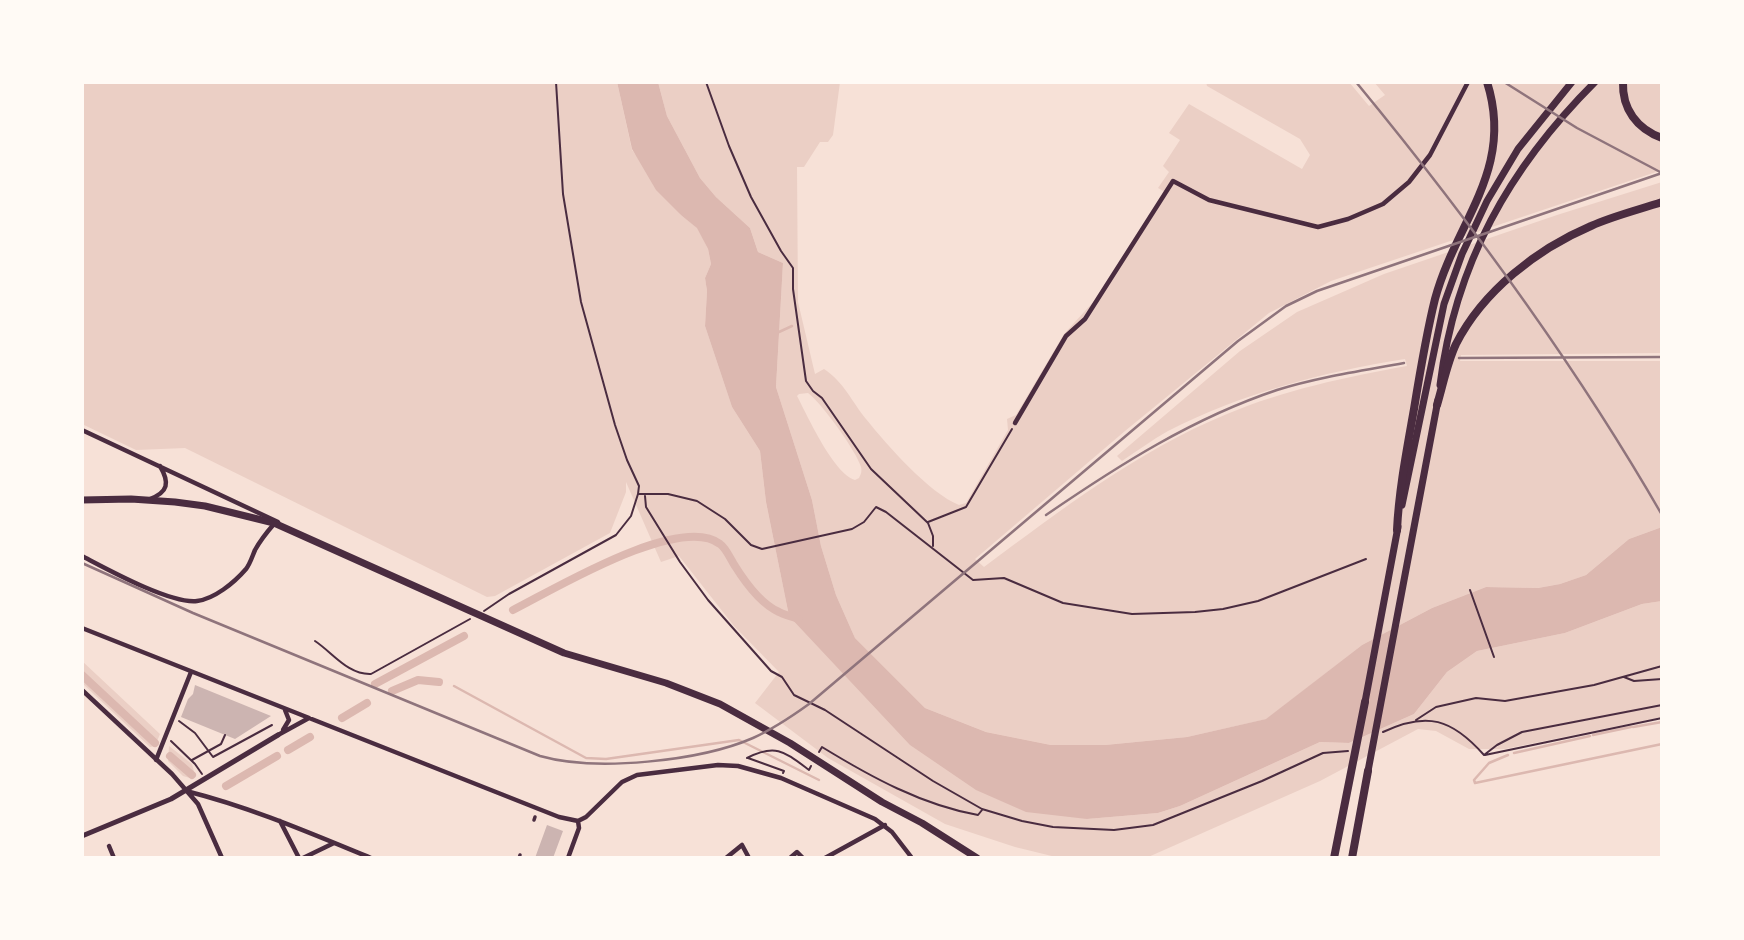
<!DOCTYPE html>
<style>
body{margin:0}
#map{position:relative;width:1744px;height:940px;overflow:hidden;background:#f7e1d7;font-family:"Fira Sans Condensed",sans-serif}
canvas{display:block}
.frame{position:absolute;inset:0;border:84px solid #fffaf5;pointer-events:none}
</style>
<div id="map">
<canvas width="1744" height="940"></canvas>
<div class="frame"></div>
</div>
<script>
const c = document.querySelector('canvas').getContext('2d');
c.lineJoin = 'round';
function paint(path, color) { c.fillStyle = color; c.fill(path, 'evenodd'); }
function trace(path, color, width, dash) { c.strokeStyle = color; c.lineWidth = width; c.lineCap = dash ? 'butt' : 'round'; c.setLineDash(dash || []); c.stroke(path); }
paint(new Path2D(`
 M 82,82 L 617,82 L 632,150 L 682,216 L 698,228 L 708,249 L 711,264 L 705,278 L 707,291 L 705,326 L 732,407 L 760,451 L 766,502 L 789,616 L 1087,819 L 1158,813 L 1180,806 L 1320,742 L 1349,743 L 1414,714 L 1447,672 L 1477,651 L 1565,633 L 1642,604 L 1662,601 L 1662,717 L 1505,749 L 1469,749 L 1436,731 L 1418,729 L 1320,781 L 1146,858 L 1060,858 L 1015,847 L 945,824 L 828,758 L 755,703 L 779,672 L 734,626 L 679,556 L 661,562 L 626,482 L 626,492 L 610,533 L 495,596 L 487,597 L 185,448 L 136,450 L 82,424 Z
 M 658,82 L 840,82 L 833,135 L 828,142 L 820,142 L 804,167 L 797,167 L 798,302 L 815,374 L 824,369 C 844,382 852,402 866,419 C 887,445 929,493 959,505 L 966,503 L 1008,430 L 1007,419 L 1016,415 L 1064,334 L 1095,300 L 1165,192 L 1158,188 L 1169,172 L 1163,166 L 1180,140 L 1169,133 L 1189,104 L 1302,169 L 1310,155 L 1300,139 L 1207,86 L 1206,82 L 1349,82 L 1369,106 L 1385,95 L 1374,82 L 1662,82 L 1662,170 L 1331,281 L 1269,313 L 1125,431 L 975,559 L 984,567 C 1061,510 1137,451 1227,414 C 1284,390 1346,377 1407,366 L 1405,359 C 1322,372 1243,393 1168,431 C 1152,440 1137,451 1122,461 L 1117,456 L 1240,351 L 1297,312 L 1384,274 L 1557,215 L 1662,182 L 1662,353 L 1461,355 L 1460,361 L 1662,361 L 1662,527 L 1629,539 L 1586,575 L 1560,584 L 1538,588 L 1486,587 L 1432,608 L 1362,645 L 1267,719 L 1187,737 L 1105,745 L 1051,745 L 986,732 L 925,708 L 855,638 L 836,595 L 821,546 L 812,500 L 776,387 L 783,263 L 758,252 L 750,228 L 716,197 L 700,178 L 667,116 ZM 808,393 C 821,402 857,452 861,467 C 862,472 861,474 859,478 L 855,480 C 834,474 808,417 797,396 L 799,394 Z
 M 82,661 L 160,734 L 155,746 L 150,747 L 82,683 Z
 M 169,746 L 192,764 L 195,775 L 190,778 L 183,776 L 168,761 Z`), '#ebcfc5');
paint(new Path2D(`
 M 617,82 L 658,82 L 667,116 L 700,178 L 716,197 L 750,228 L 758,252 L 783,263 L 776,387 L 812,500 L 821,546 L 836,595 L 855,638 L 925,708 L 986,732 L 1051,745 L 1105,745 L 1187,737 L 1266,719 L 1362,645 L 1432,608 L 1486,587 L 1538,588 L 1560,584 L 1586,575 L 1629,539 L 1662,527 L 1662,601 L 1642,604 L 1565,633 L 1477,651 L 1447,672 L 1414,714 L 1349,743 L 1320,742 L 1180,806 L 1158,813 L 1087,819 L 1026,812 L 976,790 L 910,745 L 789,616 L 766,502 L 760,451 L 732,407 L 705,326 L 707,291 L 705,278 L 711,264 L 708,249 L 697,228 L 682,216 L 656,190 L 632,149 Z`), '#dcb8b0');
trace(new Path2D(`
 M 779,332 L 792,326
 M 454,686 L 586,758 L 606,759 L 739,740 L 819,780
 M 1633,727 L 1662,722
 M 1593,735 L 1631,727
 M 1514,753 L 1590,736
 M 1508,755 L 1489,763 L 1474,780 L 1475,783 L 1662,744`), '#dcb8b0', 2.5);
trace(new Path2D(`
 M 513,610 C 553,590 680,513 720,544 C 726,548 731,560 735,566 C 745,582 761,604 779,612 C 785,615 792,617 799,619
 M 82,675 L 155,743
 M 375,684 L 464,636
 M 392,691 L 418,680 L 439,682
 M 342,718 L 367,703
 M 288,750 L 310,737
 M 170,756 L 192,775
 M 226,786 L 277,756`), '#dcb8b0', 8);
paint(new Path2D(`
 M 195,685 L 271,716 L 235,739 L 181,717 L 188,699 L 193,694 Z
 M 547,825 L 563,831 L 553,858 L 535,858 Z`), '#ccb4b1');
trace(new Path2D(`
 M 706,82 L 729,146 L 751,197 L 781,251 L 793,268 L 793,289 L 806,381 L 813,391 L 822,398 L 871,469 L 928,523 L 933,536 L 933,546
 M 639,494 L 668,494 L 697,501 L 725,519 L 751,545 L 762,549 L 852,529 L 864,522 L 876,507 L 886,512 L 973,580 L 1004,578 L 1063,603 L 1132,614 L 1195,612 L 1223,609 L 1258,601 L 1366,559
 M 645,496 L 646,507 L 680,562 L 708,600 L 771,671 L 782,677 L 794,695 L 825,710 L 933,781 L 982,809 L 1022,821 L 1053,827 L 1114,830 L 1153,825 L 1262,781 L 1323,753 L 1348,751
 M 928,522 L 966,507 L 1012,429
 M 1470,590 L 1494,657
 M 484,611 L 509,594 L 616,535 L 631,516 L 638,494 L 639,486 L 627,460 L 615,425 L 581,302 L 563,194 L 556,82
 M 315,641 C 333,653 348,675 371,674 L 470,619
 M 1624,677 L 1634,681 L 1662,679
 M 1416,720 L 1436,707 L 1476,698 L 1505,701 L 1594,685 L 1662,666
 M 179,721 L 195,733 L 213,757 L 272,725
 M 1383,732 C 1427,711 1452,719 1484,755
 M 171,741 L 195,764 L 202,774
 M 819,752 L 822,747 C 871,777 922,805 978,815 L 982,810
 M 1484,755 L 1497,745 L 1522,732 L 1662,705
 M 1485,755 L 1662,718
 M 747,758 C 776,743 785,752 809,770 L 811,766
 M 748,758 L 784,771 L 783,773
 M 192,760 L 221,744 L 225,735`), '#4a2c40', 2);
trace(new Path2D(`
 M 534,820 L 535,817
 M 519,858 L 520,855`), '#4a2c40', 3.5);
trace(new Path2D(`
 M 1015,423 L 1066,336 L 1085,319 L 1173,181 L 1209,200 L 1318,227 L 1348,219 L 1383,204 L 1409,182 L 1430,155 L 1468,82
 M 82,430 L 278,522
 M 150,499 C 168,492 170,483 160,466
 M 82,556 C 107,569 170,604 197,601 C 214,599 234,583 246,569 C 250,564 252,557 255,550 C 260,541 267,532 274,524
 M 82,628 L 559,817 L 578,821
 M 82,690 L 172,774 L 198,804 L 222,858
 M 283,730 L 289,720 L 285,710
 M 278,735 L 309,718
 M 156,760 L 191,672
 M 186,791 C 250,807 310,833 371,858
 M 280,821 L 299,858
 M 578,821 L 586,817 L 622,782 L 637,775 L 718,765 L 738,766 L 781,778 L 875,819 L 892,832 L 912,858
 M 109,846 L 114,858
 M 303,858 L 334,843
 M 568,858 L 579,828 L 578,821
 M 726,858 L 742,845 L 749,858
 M 790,858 L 797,852 L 803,858
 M 825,858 L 885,825`), '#4a2c40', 4.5);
trace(new Path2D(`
 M 82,836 L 171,799 L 278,735`), '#4a2c40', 5);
trace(new Path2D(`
 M 82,500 L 131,499 L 175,502 L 205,506 L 274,523 L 564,653 L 666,683 L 720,704 L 790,743 L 882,802 L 922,823 L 977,858`), '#4a2c40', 7);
trace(new Path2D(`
 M 1440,385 C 1455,264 1509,168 1595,82
 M 1402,505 L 1444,304 L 1462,254 L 1487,201 L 1518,149 L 1572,82
 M 1365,702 L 1398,527
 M 1368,771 L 1438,400`), '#4a2c40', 7);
trace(new Path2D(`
 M 1623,82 C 1622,109 1637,129 1662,138
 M 1437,405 C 1443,385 1447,363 1456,344 C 1483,291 1537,249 1591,226 C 1613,216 1638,210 1662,202
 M 1397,530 C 1399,489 1407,449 1414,409 C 1420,372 1426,335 1435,299 C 1456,221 1515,170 1487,82
 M 1334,858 L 1365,702
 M 1352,858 L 1368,771`), '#4a2c40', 8);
trace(new Path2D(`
 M 1356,82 C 1468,218 1574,362 1662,515
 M 1504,82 L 1577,128 L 1662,173
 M 1459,358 L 1662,357
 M 1046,515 C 1119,465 1193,418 1277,390 C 1319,377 1361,371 1404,363
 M 82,563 L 193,613 L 540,756 C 596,772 700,761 753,738 C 773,729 791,717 809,704 L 1238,341 L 1286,306 L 1317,291 L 1662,173`), '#8f747c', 2.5);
</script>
